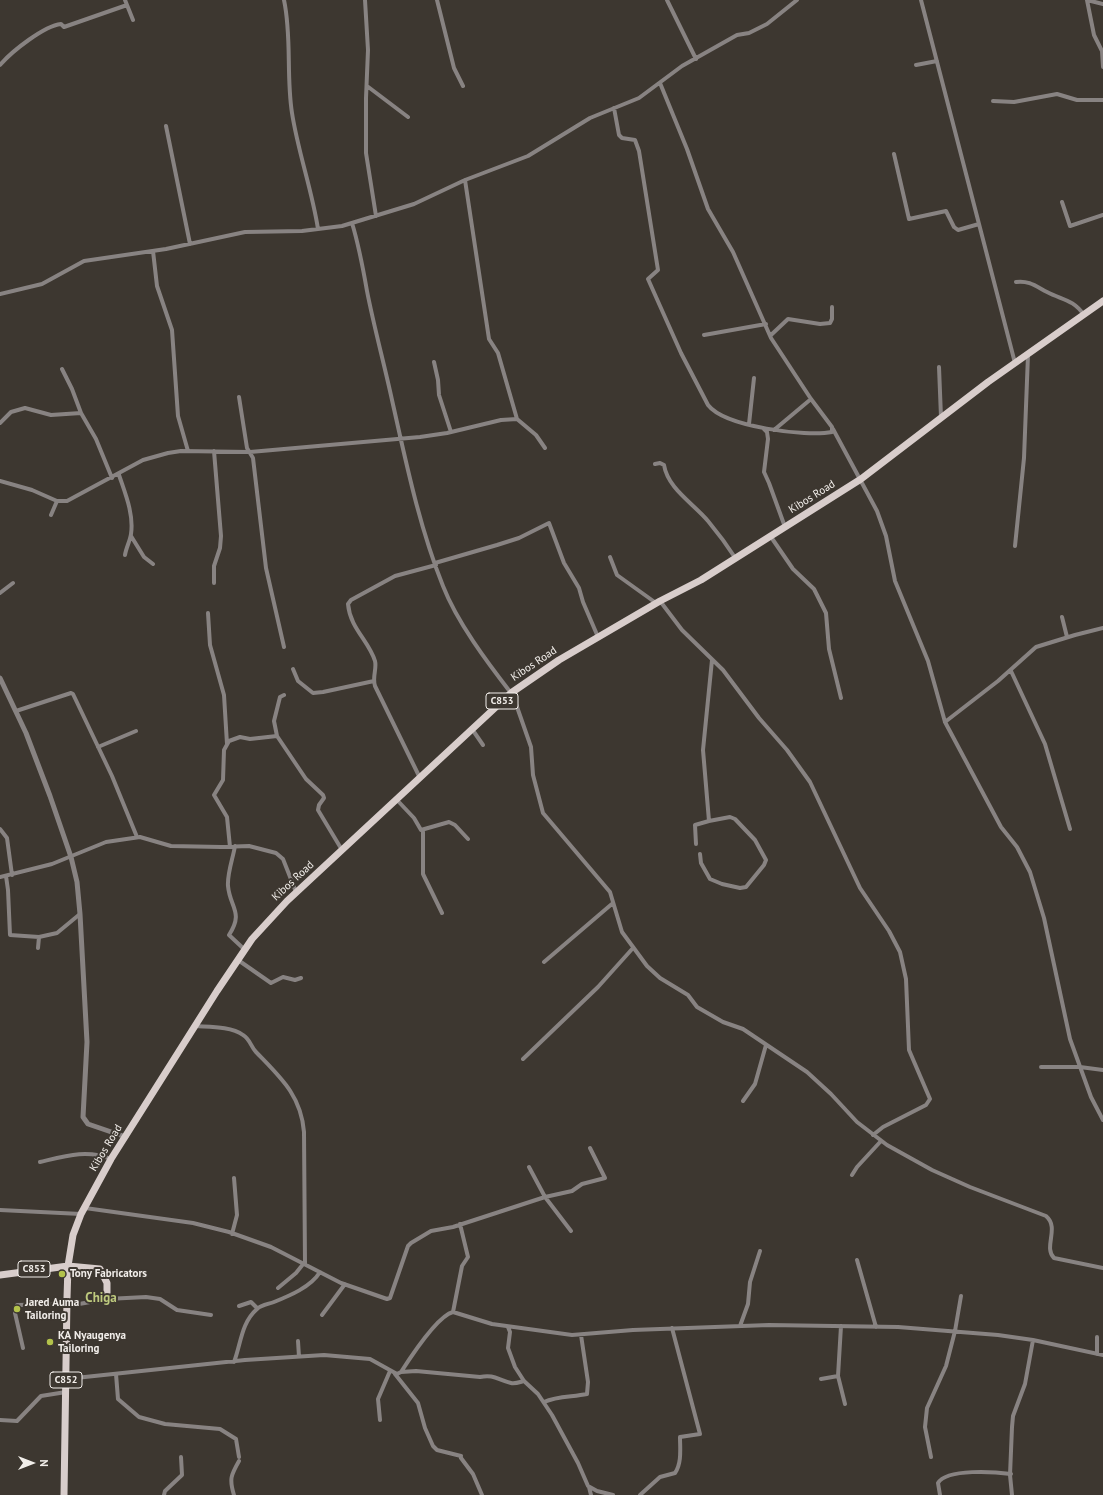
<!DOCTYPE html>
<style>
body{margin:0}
#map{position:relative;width:1103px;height:1495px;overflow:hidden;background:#3d3730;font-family:"PT Sans",sans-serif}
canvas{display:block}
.north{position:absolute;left:12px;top:1443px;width:40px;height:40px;-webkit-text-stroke:3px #3d3730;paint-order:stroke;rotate:90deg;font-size:11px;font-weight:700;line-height:16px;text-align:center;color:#f2eeea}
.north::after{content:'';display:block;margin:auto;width:14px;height:18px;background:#f2eeea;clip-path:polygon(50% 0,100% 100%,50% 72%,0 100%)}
</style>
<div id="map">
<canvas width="1103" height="1495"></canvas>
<div class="north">N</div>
</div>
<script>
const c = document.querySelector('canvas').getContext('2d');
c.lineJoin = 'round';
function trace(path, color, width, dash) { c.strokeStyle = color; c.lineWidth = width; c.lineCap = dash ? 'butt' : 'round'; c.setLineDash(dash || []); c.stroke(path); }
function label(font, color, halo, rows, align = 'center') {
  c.font = font + ' "PT Sans",sans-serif'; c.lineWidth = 4; c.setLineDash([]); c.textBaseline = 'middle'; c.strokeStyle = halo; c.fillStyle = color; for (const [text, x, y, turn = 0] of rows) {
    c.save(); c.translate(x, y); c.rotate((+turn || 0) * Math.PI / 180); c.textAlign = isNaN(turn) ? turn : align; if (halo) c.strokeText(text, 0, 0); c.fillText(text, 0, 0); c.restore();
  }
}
trace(new Path2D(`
 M 125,0 L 133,20
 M 284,0 C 292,37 286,75 292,113 C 298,152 312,190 318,229
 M 365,0 L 368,50 L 366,98 L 366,153 L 376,216
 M 437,0 L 454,68 L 463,86
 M 667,0 L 696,59
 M 921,0 L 1015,363
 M 1087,0 L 1094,35 L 1102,51 L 1103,67
 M 1087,0 L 1103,4
 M 0,65 C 12,51 44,26 61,24 L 64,27 L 127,5
 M 916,65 L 937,61
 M 367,86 L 408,117
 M 993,101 L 1014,102 L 1057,94 L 1077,100 L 1103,100
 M 614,108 L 619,135 L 622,138 L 635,140 L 639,151 L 658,270 L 648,279 L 681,353 L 708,405 C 725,427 806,437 832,432 L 832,427 L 811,399 L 771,338 L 733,252 L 708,209 L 687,149 L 660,83
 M 166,126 L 190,244
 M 894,154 L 909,219 L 946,211 L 954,227 L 958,230 L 979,224
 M 465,180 L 489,339 L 498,353 L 517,419
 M 1062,202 L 1070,226 L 1103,215
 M 352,223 C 359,246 363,268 367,291 C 374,327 384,363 392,400 C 406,462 419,526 443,586 C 457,622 487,662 511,693
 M 153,251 L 157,286 L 172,330 L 178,416 L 188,451
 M 1016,282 C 1029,280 1037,287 1047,292 C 1062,300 1073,299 1084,315
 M 0,294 L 42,284 L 84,261 L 166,249 L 245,232 L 302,231 L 342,226 L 414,204 L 465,180 L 528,156 L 590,118 L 639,98 L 682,66 L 737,35 L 749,33 L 767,24 L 797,0
 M 704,335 L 766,324
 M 771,335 L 788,319 L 820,324 L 830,323 L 832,319 L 832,307
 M 434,362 L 438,380 L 439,395 L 451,432
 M 939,367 L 941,417
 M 62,369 L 72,389 L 81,413 L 96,439 L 112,478
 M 239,397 L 247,448 L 253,458 L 266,568 L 284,647
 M 0,423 L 11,412 L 25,408 L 51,415 L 81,413
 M 749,424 L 754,378
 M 764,429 L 767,432 L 768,439 L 764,472 L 769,483 L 785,527
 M 833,429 L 877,511 L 886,536 L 895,581 L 928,661 L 945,722 L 1001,827 L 1017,847 L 1030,872 L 1044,918 L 1070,1039 L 1091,1097 L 1103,1120
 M 774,430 L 811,399
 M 655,464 L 660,463 L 664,465 C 668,489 693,503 708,521 C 718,533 727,545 736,559
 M 119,475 C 125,493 134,514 131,534 C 130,541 126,548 125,555
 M 0,481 L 32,490 L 57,501 L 67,501 L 143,460 L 168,453 L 181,451 L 250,452 L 420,437 L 447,433 L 501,420 L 517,419 L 536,435 L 545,448
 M 51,515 L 57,501
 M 131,536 L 144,557 L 153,564
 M 771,537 L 793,569 L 814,589 L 826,613 L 829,649 L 841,698
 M 1015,546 L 1024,458 L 1028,355
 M 610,557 L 617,575 L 656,603
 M 435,563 L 497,545 L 519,538 L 549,523 L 564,563 L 579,588 L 583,602 L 598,637
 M 214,583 L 214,566 L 220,548 L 221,536 L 214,451
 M 0,593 L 13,583
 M 660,601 L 682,630 L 723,670 L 759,718 L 787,750 L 810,782 L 860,888 L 889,931 L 900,952 L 906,979 L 909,1050 L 930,1099 L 926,1105 L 883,1127 L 873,1135
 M 208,613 L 210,645 L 224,695 L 227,744
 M 1062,617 L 1067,637
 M 293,669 L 298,681 L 313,693 L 323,692 L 374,681
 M 1011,671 L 1045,744 L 1070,829
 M 284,695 L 280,697 L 274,721 L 277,736 L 306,779 L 323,795 L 324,798 L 319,805 L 318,810 L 342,850
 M 508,696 L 516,704 L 531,747 L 533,775 L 543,813 L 610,892 L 622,932 L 647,966 L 660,978 L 688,995 L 697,1007 L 723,1022 L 743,1029 L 807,1072 L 831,1094 L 857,1122 L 887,1145 L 932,1170 L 970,1187 L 1046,1216 C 1060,1228 1043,1247 1054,1258 L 1103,1268
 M 16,711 L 71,693 L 73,694 L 112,776 L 137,837
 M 945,722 L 998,681 L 1036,647 L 1075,635 L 1103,628
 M 472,729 L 483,745
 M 98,747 L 136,731
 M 420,778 L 375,686 C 372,677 377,669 375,661 C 369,641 350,628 348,604 L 351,600 L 395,576 L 436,565
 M 397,800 L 414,818 L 421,830 L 449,822 L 455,825 L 468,839
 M 0,829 L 7,838 L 12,875
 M 423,830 L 423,874 L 442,913
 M 696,844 L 695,825 L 709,821 L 703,750 L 712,660
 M 235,846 C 233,858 227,874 228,886 C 230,908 244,912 229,935 L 245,950
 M 230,847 L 227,817 L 214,795 L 223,780 L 224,750 L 229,741 L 240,737 L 250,739 L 277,736
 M 700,854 L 701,863 L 710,879 L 722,884 L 740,888 L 746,887 L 764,865 L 766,860 L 755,840 L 735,819 L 730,817 L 709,821
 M 6,876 L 8,890 L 10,935 L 39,937
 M 0,877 L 52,864 L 106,842 L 140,837 L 171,846 L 221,847 L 249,846 L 276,853 L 283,859 L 296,892
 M 38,948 L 39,937 L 57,933 L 80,914
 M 238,960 L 271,983 L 283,977 L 295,980 L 301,978
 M 544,962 L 613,903
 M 195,1026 C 209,1027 231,1026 243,1035 C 250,1039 251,1047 256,1052 C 280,1077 301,1095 304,1132 L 305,1264
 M 523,1059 L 598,987 L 633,948
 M 1041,1067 L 1080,1067 L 1103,1070
 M 743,1101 L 755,1084 L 766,1045
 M 40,1162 C 65,1156 87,1149 111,1159
 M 529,1167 L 545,1197 L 572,1191 L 582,1184 L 605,1178 L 590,1148
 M 852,1175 L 857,1167 L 881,1141
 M 85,1208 L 193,1223 L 229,1232 L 271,1247 L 341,1283 L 387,1299 L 390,1298 L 408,1246 L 411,1243 L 431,1231 L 453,1227 L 545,1197 L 571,1231
 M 0,1210 L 81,1214
 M 232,1234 L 237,1215 L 234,1178
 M 857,1260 L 876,1327
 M 278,1288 L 296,1273 L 304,1263
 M 239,1306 L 251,1302 L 257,1308
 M 453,1312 L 462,1266 L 468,1257 L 460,1224
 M 322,1315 L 345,1284
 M 740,1326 L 748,1304 L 750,1282 L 760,1251
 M 841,1326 L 838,1376 L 845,1404
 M 508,1327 L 510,1332 L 508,1348 L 515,1367 L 524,1381 L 538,1394 L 552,1415 L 578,1463 L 588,1486 L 597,1491 L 613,1495
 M 1097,1337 L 1097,1354
 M 298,1341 L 299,1357
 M 23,1348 L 15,1313 L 17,1305 L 64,1304 L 68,1306 L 107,1299 L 146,1297 L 160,1299 L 177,1310 L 211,1315
 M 234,1362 C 241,1344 241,1323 257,1309 C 261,1305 269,1304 274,1302 C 289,1296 311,1287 320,1272
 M 401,1372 L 416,1371 L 480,1377 C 494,1374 498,1380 511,1383 C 515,1384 520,1382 524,1381
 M 116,1374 L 118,1399 L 139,1417 L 165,1424 L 220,1429 L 236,1439 L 239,1457
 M 395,1374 L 418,1403 L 425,1428 L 433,1446 L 437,1450 L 461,1456
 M 66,1379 L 245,1360 L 324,1355 L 370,1359 L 397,1374 L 401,1372 C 410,1358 437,1316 453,1312 L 492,1324 L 572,1335 L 633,1330 L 769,1325 L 898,1327 L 998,1335 L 1033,1340 L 1103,1355
 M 821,1379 L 838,1376
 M 544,1402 C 557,1396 573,1397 587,1394 L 588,1382 L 581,1335
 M 0,1420 L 17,1421 L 41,1396 L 66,1392
 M 380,1420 L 378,1399 L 390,1371
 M 931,1457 L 925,1427 L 927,1408 L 946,1366 L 955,1331 L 961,1296
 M 461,1458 L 473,1474 L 482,1495
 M 589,1487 L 591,1495
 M 164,1495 L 165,1491 L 182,1475 L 181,1457
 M 234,1495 C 229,1479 231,1475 239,1461
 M 640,1495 L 660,1477 L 675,1473 C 682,1463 680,1448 680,1437 L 700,1434 L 672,1328
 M 940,1495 L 938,1483 C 947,1468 996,1472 1011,1474
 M 1012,1495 L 1010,1475 L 1012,1427 L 1013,1416 L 1025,1384 L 1033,1340`), '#888382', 4);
trace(new Path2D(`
 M 0,678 L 26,733 L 50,796 L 71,857 L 77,882 L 80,914 L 87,1042 L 83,1117 L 88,1124 L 126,1137`), '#888382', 5);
trace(new Path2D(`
 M 0,1275 L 68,1266 L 100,1269 L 107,1283 L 107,1299
 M 64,1495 L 67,1298 L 68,1266 L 73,1235 L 81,1214 L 111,1159 L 217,991 L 252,939 L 287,901 L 511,693 L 559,660 L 660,601 L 701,580 L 861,479 L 988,382 L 1103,301`), '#d8cdcb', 7);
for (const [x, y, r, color] of [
 [62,1274,4,"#b3c24b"],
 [17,1309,4,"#b3c24b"],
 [50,1342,4,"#b3c24b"]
]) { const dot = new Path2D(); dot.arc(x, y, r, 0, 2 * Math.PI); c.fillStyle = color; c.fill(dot); trace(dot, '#3d3730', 1.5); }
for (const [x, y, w] of [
 [502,701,32],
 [34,1269,32],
 [66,1380,32]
]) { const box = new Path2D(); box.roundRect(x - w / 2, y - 8, w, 16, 3); c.fillStyle = '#3d3730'; c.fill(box); trace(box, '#f2eeea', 1); }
label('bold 10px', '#f2eeea', null, [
 ["C853",502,701],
 ["C853",34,1269],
 ["C852",66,1380]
]);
label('11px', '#f2eeea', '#3d3730', [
 ["Kibos Road",812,497,-32],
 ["Kibos Road",534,664,-34],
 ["Kibos Road",293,881,-43],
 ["Kibos Road",106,1148,-59]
]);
label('bold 11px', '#f2eeea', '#3d3730', [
 ["Tony Fabricators",70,1274],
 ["Jared Auma",25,1303],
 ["Tailoring",25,1316],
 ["KA Nyaugenya",58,1336],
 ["Tailoring",58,1349]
], 'left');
label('bold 13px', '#beca7e', '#3d3730', [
 ["Chiga",101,1298]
]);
</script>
